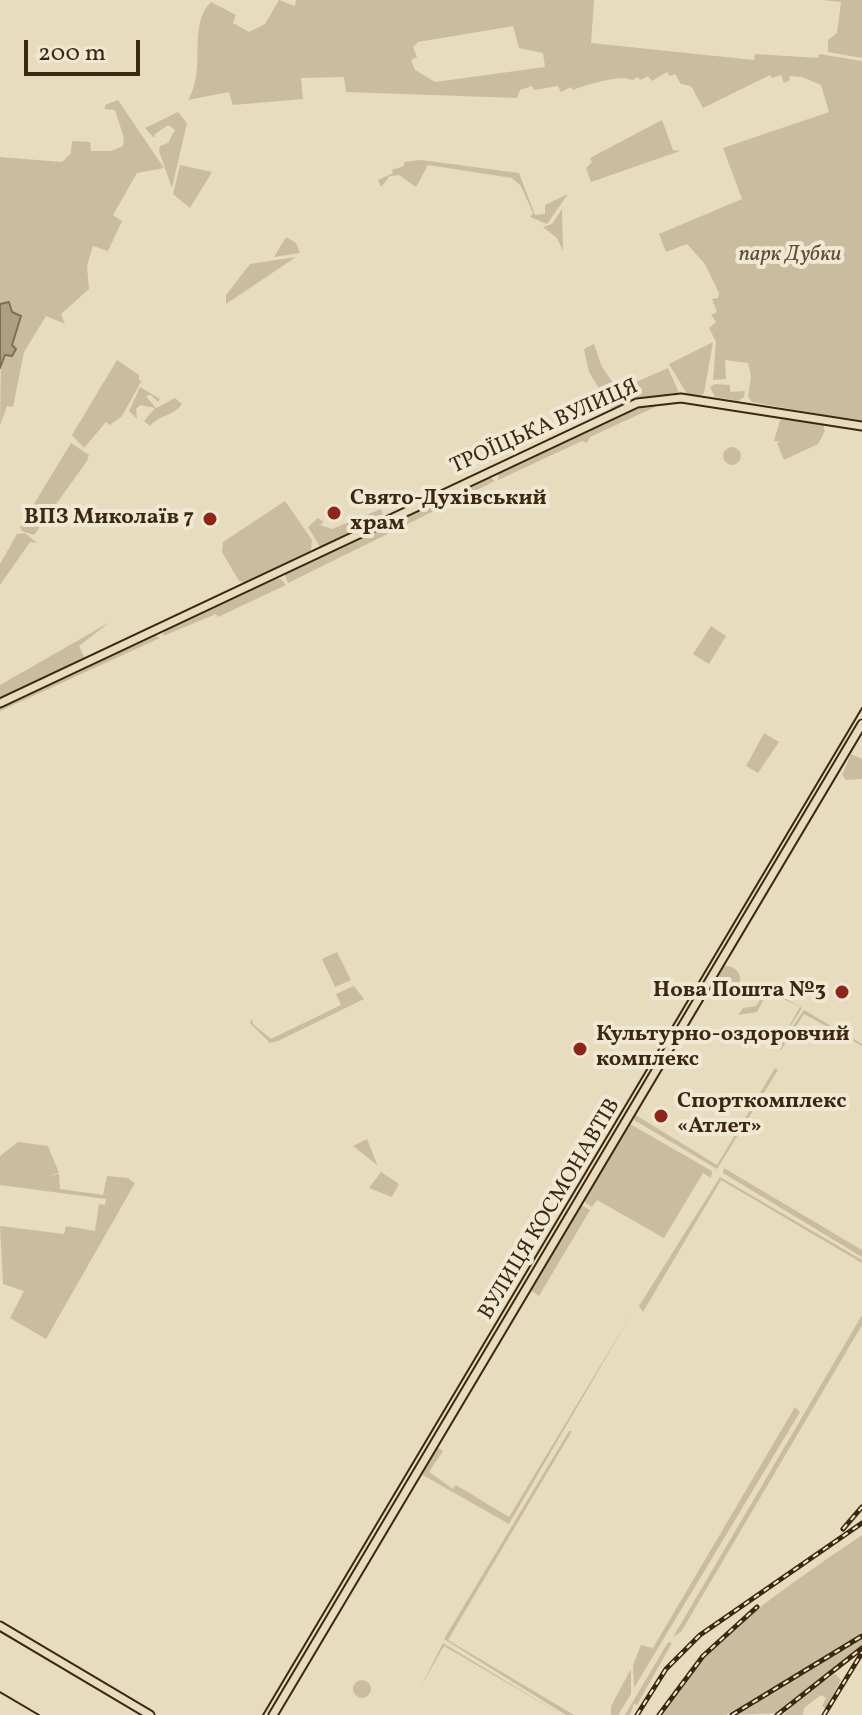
<!DOCTYPE html>
<meta charset="utf-8">
<style>
body{margin:0}
#map{position:relative;width:862px;height:1715px;overflow:hidden;background:#e7dcbd;font-family:Vollkorn,serif}
canvas{display:block}
.scale{position:absolute;left:24px;top:40px;width:116px;height:36px;box-sizing:border-box;border:4px solid #3d280f;border-top:0;padding-left:10px;font-size:24px;line-height:28px;white-space:nowrap;color:#3d280f;-webkit-text-stroke:6px #efe8d4;paint-order:stroke}
</style>
<div id="map">
<canvas width="862" height="1715"></canvas>
<div class="scale">200 m</div>
</div>
<script>
const c = document.querySelector('canvas').getContext('2d');
c.lineJoin = 'round';
function paint(path, color) { c.fillStyle = color; c.fill(path, 'evenodd'); }
function trace(path, color, width, dash) { c.strokeStyle = color; c.lineWidth = width; c.lineCap = dash ? 'butt' : 'round'; c.setLineDash(dash || []); c.stroke(path); }
function label(font, color, halo, rows, align = 'center') {
  c.font = font + ' Vollkorn,serif'; c.lineWidth = 8; c.setLineDash([]); c.textBaseline = 'middle'; c.strokeStyle = halo; c.fillStyle = color; for (const [text, x, y, turn = 0] of rows) {
    c.save(); c.translate(x, y); c.rotate((+turn || 0) * Math.PI / 180); c.textAlign = isNaN(turn) ? turn : align; if (halo) c.strokeText(text, 0, 0); c.fillText(text, 0, 0); c.restore();
  }
}
paint(new Path2D(`
 M 279,0 L 295,6 L 296,0 L 594,0 L 591,43 L 754,60 L 755,54 L 818,58 L 819,54 L 862,61 L 862,422 L 752,402 L 748,397 L 751,376 L 748,363 L 725,360 L 726,379 L 713,380 L 716,342 L 709,328 L 716,322 L 711,315 L 717,312 L 712,299 L 718,298 L 719,293 L 705,264 L 687,244 L 666,252 L 659,234 L 742,199 L 723,148 L 829,112 L 821,85 L 802,77 L 789,76 L 790,80 L 784,83 L 781,75 L 772,78 L 770,75 L 703,108 L 691,86 L 681,84 L 675,74 L 670,76 L 667,72 L 652,81 L 648,76 L 640,80 L 638,77 L 632,80 C 622,74 585,85 573,90 L 571,87 L 561,92 L 558,86 L 534,90 L 532,86 L 520,90 L 517,98 L 346,92 L 344,77 L 301,78 L 303,99 L 233,105 L 229,92 L 188,100 C 207,70 187,24 211,2 L 236,15 L 233,23 L 249,32 L 265,24 ZM 513,26 L 519,48 L 543,53 L 545,67 L 435,82 L 415,70 L 411,60 L 417,57 L 413,47 L 418,42 Z
 M 823,0 L 862,0 L 862,58 L 828,52 L 828,40 L 837,33 L 841,2 Z
 M 118,100 L 164,168 L 137,173 L 113,215 L 122,221 L 108,251 L 93,246 L 87,266 L 89,289 L 61,314 L 65,324 L 46,316 L 24,352 L 13,407 L 7,406 L 0,425 L 1,361 L 16,349 L 12,345 L 21,316 L 12,312 L 9,303 L 0,304 L 0,157 L 62,162 L 71,153 L 72,141 L 90,142 L 91,151 L 111,151 L 123,146 L 124,138 L 115,110 L 105,109 L 105,105 Z
 M 178,112 L 187,123 L 172,188 L 159,151 L 160,146 L 168,143 L 175,130 L 168,125 L 155,134 L 154,138 L 145,128 Z
 M 662,120 L 673,150 L 680,151 L 591,182 L 586,168 L 592,162 L 590,158 Z
 M 421,160 L 519,173 L 535,215 L 545,214 L 545,205 L 568,194 L 547,224 L 530,217 L 533,213 L 521,186 L 512,178 L 428,165 L 416,187 L 399,175 L 390,176 L 381,187 L 378,180 L 393,173 L 392,170 L 404,166 L 404,162 Z
 M 180,165 L 212,172 L 190,208 L 173,194 Z
 M 562,209 L 563,251 L 557,238 L 543,227 L 552,224 Z
 M 286,237 L 296,243 L 300,253 L 274,257 Z
 M 296,257 L 226,304 L 226,295 L 250,264 Z
 M 713,342 L 704,393 L 700,396 L 687,394 L 669,364 Z
 M 594,344 L 602,367 L 618,390 L 668,368 L 679,393 L 645,397 L 612,410 L 589,372 L 584,349 Z
 M 117,360 L 139,375 L 139,381 L 142,380 L 122,416 L 110,425 L 106,422 L 84,448 L 72,435 Z
 M 715,384 L 730,385 L 730,392 L 745,391 L 744,397 L 738,401 L 715,397 L 710,387 Z
 M 140,387 L 160,399 L 158,402 L 151,395 L 146,396 L 156,408 L 175,398 L 182,404 C 174,416 159,415 150,426 L 144,421 L 155,408 L 140,405 L 136,409 L 137,419 L 129,411 Z
 M 668,401 L 590,437 L 587,443 L 582,441 L 498,480 L 499,472 C 552,446 609,410 668,401 Z
 M 789,419 L 823,425 L 825,431 L 818,444 L 784,460 L 777,443 L 782,442 L 774,441 L 780,420 Z
 M 71,443 L 89,455 L 87,461 L 34,535 L 22,531 L 20,527 Z
 M723 456a9 9 0 1 1 18 0a9 9 0 1 1-18 0Z
 M 490,477 L 495,481 L 288,583 L 284,573 Z
 M 285,501 L 312,540 L 311,550 L 247,583 L 239,581 L 222,552 L 223,542 Z
 M 381,509 L 384,517 L 320,547 L 308,527 L 318,518 L 324,522 L 320,525 L 332,529 Z
 M 25,533 L 37,543 L 30,542 L 0,585 L 0,564 L 17,534 Z
 M 273,578 L 281,579 L 286,585 L 218,617 L 216,614 L 163,636 L 165,629 Z
 M 110,622 L 79,646 L 85,659 L 0,699 L 0,685 Z
 M 711,626 L 726,636 L 709,664 L 693,654 Z
 M 153,635 L 160,638 L 0,711 L 0,706 Z
 M 764,733 L 779,742 L 758,773 L 746,766 Z
 M 851,754 L 862,759 L 862,779 L 846,780 L 842,775 Z
 M 337,952 L 351,980 L 335,987 L 322,959 Z
 M714 979a13 13 0 1 1 26 0a13 13 0 1 1-26 0Z
 M 354,986 L 364,999 L 278,1041 L 270,1043 L 250,1023 L 252,1019 L 253,1024 L 271,1039 L 341,1005 L 336,994 Z
 M 768,988 L 802,1008 L 777,1047 L 800,1007 L 768,991 L 757,1012 L 738,1015 L 743,1008 L 756,1006 Z
 M 804,1010 L 862,1044 L 862,1046 L 804,1014 L 781,1050 L 778,1048 Z
 M 775,1068 L 778,1070 L 717,1169 L 634,1120 L 634,1114 L 717,1165 Z
 M 630,1124 L 712,1171 L 711,1178 L 703,1173 L 664,1238 L 597,1200 L 592,1207 L 583,1201 Z
 M 367,1139 L 377,1164 L 377,1165 L 353,1146 Z
 M 18,1142 L 48,1146 L 59,1173 L 48,1176 L 59,1174 L 60,1189 L 103,1195 L 107,1176 L 128,1178 L 135,1183 L 46,1339 L 10,1318 L 24,1291 L 3,1284 L 0,1226 L 64,1234 L 66,1226 L 95,1231 L 99,1204 L 105,1205 L 106,1199 L 0,1185 L 0,1156 Z
 M 724,1168 L 862,1250 L 862,1257 L 723,1173 Z
 M 381,1172 L 399,1184 L 392,1197 L 369,1188 Z
 M 720,1177 L 862,1260 L 862,1263 L 721,1180 L 643,1312 L 639,1306 Z
 M 581,1205 L 590,1210 L 539,1296 L 529,1289 Z
 M 632,1313 L 509,1524 L 421,1474 L 435,1446 L 443,1451 L 429,1472 L 453,1489 L 456,1485 L 509,1517 Z
 M 862,1315 L 862,1325 L 681,1632 L 673,1637 Z
 M 795,1407 L 800,1412 L 634,1688 L 633,1665 L 641,1645 L 653,1648 Z
 M 569,1431 L 572,1431 L 448,1640 L 574,1715 L 566,1715 L 444,1639 Z
 M 862,1535 L 862,1635 L 726,1715 L 660,1715 C 714,1632 782,1590 862,1535 Z
 M 862,1637 L 862,1645 L 855,1651 L 775,1713 L 734,1715 Z
 M 668,1642 L 672,1643 L 637,1705 L 634,1704 L 630,1715 L 625,1715 Z
 M 443,1643 L 562,1715 L 444,1646 L 420,1688 Z
 M 631,1669 L 631,1694 L 618,1715 L 611,1715 L 611,1706 Z
 M 835,1674 L 841,1680 L 826,1709 L 822,1706 L 826,1698 L 821,1695 L 804,1708 L 803,1715 L 784,1715 L 798,1699 Z
 M353 1689a9 9 0 1 1 18 0a9 9 0 1 1-18 0Z`), '#cabd9f');
const water = new Path2D(`
 M 9,302 L 12,312 L 21,316 L 12,345 L 16,349 L 12,356 L 5,355 L 0,368 L 0,304 Z`);
paint(water, '#ad9f82');
trace(water, '#806f54', 2);
const major = new Path2D(`
 M 0,703 L 637,403 L 681,398 L 862,426
 M 0,1626 L 150,1715
 M 273,1715 L 862,724`);
trace(major, '#3d280f', 11);
trace(major, '#e7dcbd', 7);
trace(new Path2D(`
 M 0,1692 L 39,1715
 M 263,1715 L 862,708`), '#3d280f', 2);
const rail = new Path2D(`
 M 843,1529 L 862,1507
 M 637,1715 L 666,1669 L 700,1635 L 862,1523
 M 659,1715 L 703,1656 L 757,1607
 M 732,1715 L 862,1636
 M 777,1715 L 862,1648
 M 824,1715 L 860,1656`);
trace(rail, '#3d280f', 5);
trace(rail, '#efe8d4', 2, [6]);
for (const [x, y, r, color] of [
 [334,513,8,"#8f2418"],
 [210,519,8,"#8f2418"],
 [842,992,8,"#8f2418"],
 [580,1049,8,"#8f2418"],
 [661,1116,8,"#8f2418"]
]) { const dot = new Path2D(); dot.arc(x, y, r, 0, 2 * Math.PI); c.fillStyle = color; c.fill(dot); trace(dot, '#efe8d4', 3); }
label('italic 22px', '#604d33', '#efe8d4', [
 ["парк Дубки",790,256]
]);
label('22px', '#3d280f', '#efe8d4', [
 ["ТРОЇЦЬКА ВУЛИЦЯ",545,428,-24],
 ["ВУЛИЦЯ КОСМОНАВТІВ",551,1210,-59]
]);
label('bold 22px', '#3d280f', '#efe8d4', [
 ["Свято-Духівський",350,500],
 ["храм",350,525],
 ["ВПЗ Миколаїв 7",194,519,"right"],
 ["Нова Пошта №3",826,992,"right"],
 ["Культурно-оздоровчий",596,1036],
 ["комплекс",596,1061],
 ["Спорткомплекс",677,1103],
 ["«Атлет»",677,1128]
], 'left');
</script>
